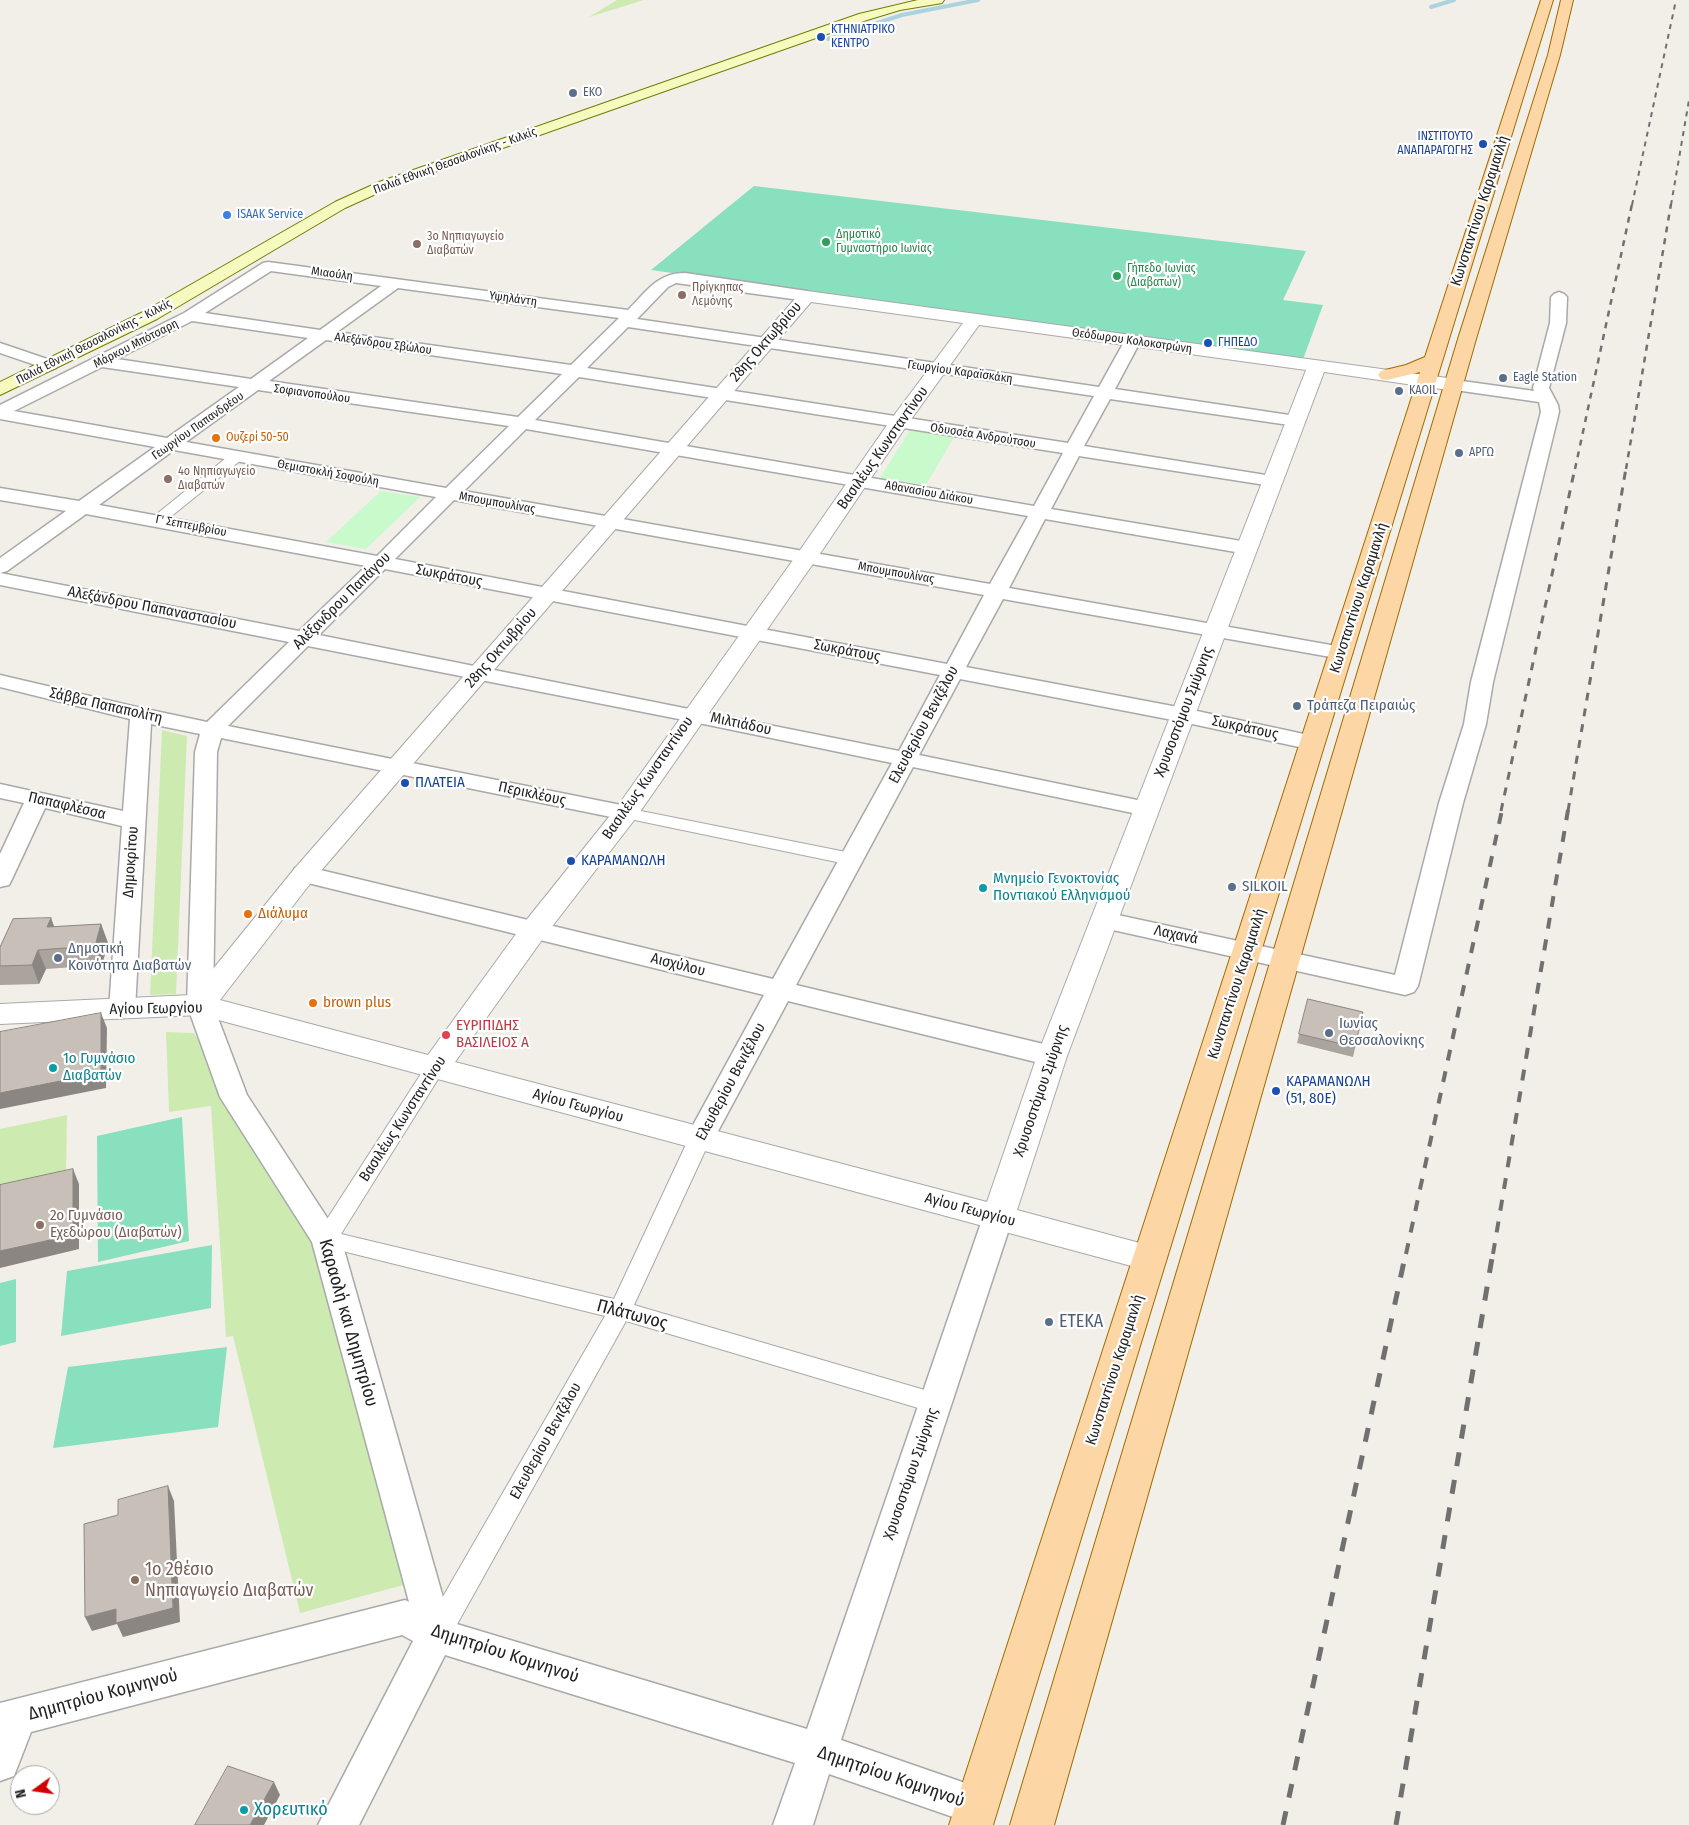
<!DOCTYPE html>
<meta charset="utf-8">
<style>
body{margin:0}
#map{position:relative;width:1689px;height:1825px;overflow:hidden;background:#f2efe9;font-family:"Fira Sans Condensed",sans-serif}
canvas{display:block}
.north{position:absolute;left:10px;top:1765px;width:50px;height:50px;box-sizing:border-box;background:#fff;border:1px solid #a7a7a7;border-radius:50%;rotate:256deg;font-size:14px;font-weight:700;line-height:20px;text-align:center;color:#222}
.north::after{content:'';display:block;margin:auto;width:18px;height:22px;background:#d40000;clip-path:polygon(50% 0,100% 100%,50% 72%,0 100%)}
</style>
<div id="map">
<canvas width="1689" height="1825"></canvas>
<div class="north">N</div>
</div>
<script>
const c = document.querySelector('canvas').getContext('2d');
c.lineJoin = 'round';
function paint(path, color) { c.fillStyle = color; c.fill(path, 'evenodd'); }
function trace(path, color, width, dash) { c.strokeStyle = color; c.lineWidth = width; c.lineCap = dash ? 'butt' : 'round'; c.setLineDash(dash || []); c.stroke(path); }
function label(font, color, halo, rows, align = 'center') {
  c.font = font + ' "Fira Sans Condensed",sans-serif'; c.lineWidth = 4.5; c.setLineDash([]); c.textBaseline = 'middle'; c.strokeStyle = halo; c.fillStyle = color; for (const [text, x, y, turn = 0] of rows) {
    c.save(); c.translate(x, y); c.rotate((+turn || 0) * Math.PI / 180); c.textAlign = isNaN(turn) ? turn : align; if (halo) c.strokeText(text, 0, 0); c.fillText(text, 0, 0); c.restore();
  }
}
paint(new Path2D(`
 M 617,0 L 644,0 L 589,17 Z
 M 162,730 L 187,736 L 176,994 L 150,995 Z
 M 166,1032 L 194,1033 L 313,1243 L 411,1583 L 300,1613 L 233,1336 L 226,1337 L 211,1106 L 169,1112 Z
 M 67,1115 L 66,1177 L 0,1191 L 0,1129 Z`), '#cdebb0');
paint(new Path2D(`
 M 910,430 L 954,437 L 926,485 L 880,478 Z
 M 381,491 L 420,497 L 366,549 L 326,542 Z`), '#c8facc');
paint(new Path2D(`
 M 754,186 L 1306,251 L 1283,300 L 1323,305 L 1302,362 L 651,270 Z
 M 182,1117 L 189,1241 L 98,1262 L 97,1136 Z
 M 212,1245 L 211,1308 L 61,1336 L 67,1271 Z
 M 16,1279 L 16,1342 L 0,1346 L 0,1283 Z
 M 227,1347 L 218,1427 L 53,1448 L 68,1367 Z`), '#88e0be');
trace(new Path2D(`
 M 1431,7 L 1454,0
 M 828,39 L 902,15 L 978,0`), '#aad3df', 4);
const pedestrian = new Path2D(`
 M 236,453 L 243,457 L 241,460 L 163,523 L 153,523 L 151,520 L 153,517 L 231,454 Z
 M 626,808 L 851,853 L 857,855 L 860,859 L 857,863 L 851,865 L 620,817 L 617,813 L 620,809 Z
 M 435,1061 L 442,1063 L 445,1068 L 341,1234 L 614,1299 L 689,1138 L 692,1132 L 700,1130 L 708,1132 L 711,1138 L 634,1305 L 935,1393 L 944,1396 L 947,1403 L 944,1410 L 935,1413 L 626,1321 L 446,1644 L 436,1648 L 426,1644 L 422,1635 L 426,1626 L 605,1316 L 318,1245 L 315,1239 L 318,1233 L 428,1063 Z`);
const minor = new Path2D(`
 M 268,262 L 628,310 C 646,292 657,273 685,273 L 807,291 L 812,293 L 815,296 L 812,299 L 807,301 L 676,283 L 668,287 L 637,319 L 1099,387 L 1124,342 L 1126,339 L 1138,339 L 1140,342 L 1115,389 L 1296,416 L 1302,417 L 1305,421 L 1302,425 L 1296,426 L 1110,399 L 1084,446 L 1272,476 L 1278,477 L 1281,481 L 1278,485 L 1272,486 L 1079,456 L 1051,509 L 1247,542 L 1254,544 L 1257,548 L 1254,552 L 1247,554 L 1045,519 L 1009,588 L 1342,647 L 1349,649 L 1352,653 L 1349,657 L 1342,659 L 1003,599 L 966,667 L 1183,708 L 1313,736 L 1321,738 L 1324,743 L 1321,748 L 1313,750 L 1183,722 L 960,679 L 919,755 L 1147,802 L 1155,804 L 1159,809 L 1155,814 L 1147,816 L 913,767 L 796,985 L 1052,1046 L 1062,1049 L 1066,1056 L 1062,1063 L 1052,1066 L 788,1001 L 710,1146 L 700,1149 L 690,1146 L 686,1138 L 764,995 L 304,882 L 295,880 L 292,874 L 295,868 L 304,866 L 773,979 L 892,763 L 694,722 L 308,646 L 228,726 L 626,806 L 634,808 L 638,813 L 634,818 L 626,820 L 221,738 L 217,752 L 213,1005 L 247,1095 L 341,1239 L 450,1622 L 807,1729 L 983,1217 L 987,1209 L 998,1205 L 1009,1209 L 1013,1217 L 841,1740 L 991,1792 L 996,1806 L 991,1820 L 976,1825 L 829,1774 L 813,1825 L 773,1825 L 795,1763 L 445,1655 L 359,1825 L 318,1825 L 413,1641 L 402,1635 L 31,1732 L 14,1776 L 0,1781 L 0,1703 L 405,1600 L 409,1602 L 312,1242 L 220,1097 L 187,1005 L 195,752 L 200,734 L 151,724 L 135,1009 L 131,1016 L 122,1018 L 113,1016 L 109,1009 L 122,826 L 45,808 L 12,879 L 9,885 L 0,887 L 0,854 L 24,803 L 0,798 L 0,784 L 123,811 L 130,719 L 0,687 L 0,675 L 141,708 L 207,722 L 289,642 L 0,585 L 0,573 L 299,631 L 366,566 L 86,514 L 7,571 L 0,573 L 0,558 L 66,511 L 0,500 L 0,488 L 79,501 L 155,447 L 0,419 L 0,405 L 184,313 L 263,263 ZM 271,271 L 381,286 L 320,330 L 205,313 ZM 398,288 L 619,318 L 571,365 L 337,332 ZM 192,321 L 308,338 L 251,379 L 117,359 ZM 628,327 L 1094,396 L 1068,443 L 587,368 ZM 326,340 L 562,374 L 518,417 L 269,381 ZM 102,367 L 239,387 L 167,438 L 14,411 ZM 579,377 L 1063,453 L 1034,506 L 535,420 ZM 258,390 L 509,426 L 446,488 L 186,442 ZM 526,429 L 1028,516 L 990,584 L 464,491 ZM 174,450 L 436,497 L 377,556 L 99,505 ZM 454,500 L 984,595 L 947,664 L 395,559 ZM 385,569 L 940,675 L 899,751 L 319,635 Z
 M 1559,292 L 1564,294 L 1567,297 L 1566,323 L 1549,388 L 1558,405 L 1559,412 L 1493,682 L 1486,724 L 1463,803 L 1418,986 L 1414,992 L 1405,995 L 1095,926 L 1091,920 L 1095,914 L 1104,912 L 1395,975 L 1439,803 L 1464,724 L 1471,682 L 1541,412 L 1539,402 L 1455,390 L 1449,389 L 1447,385 L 1449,381 L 1455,380 L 1534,391 L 1533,388 L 1550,323 L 1551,297 L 1554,294 Z
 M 0,343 L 56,362 L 58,365 L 56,368 L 50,370 L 0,353 Z`);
const tertiary = new Path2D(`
 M 807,291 L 1455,379 L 1462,381 L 1464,385 L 1462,389 L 1455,391 L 1324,372 L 1067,1056 L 1017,1210 L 1162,1249 L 1167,1258 L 1162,1267 L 1150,1271 L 200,1015 L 0,1024 L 0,1004 L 192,995 L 295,868 L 801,292 ZM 811,302 L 963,323 L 892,418 L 798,553 L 617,807 L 524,923 L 428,1055 L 220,1000 L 313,880 ZM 979,325 L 1306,370 L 1037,1056 L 987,1202 L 455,1062 L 544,937 L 635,819 L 817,558 L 907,425 Z`);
const secondary = new Path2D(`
 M 918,0 L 944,0 L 942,3 L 900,10 L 867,20 L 389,188 L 345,208 L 157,319 L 0,395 L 0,382 L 145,311 L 335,202 L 379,182 L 859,14 Z`);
const primary = new Path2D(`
 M 1541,0 L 1553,0 L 993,1825 L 949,1825 L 1420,372 L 1387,380 L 1381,379 L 1378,375 L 1381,371 L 1406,365 L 1425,357 Z
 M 1561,0 L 1573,0 L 1560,55 L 1476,339 L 1054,1825 L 1010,1825 L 1458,339 L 1548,55 Z`);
trace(pedestrian, '#a9a9a9', 2);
trace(minor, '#a9a9a9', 3);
trace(tertiary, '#a9a9a9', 2);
trace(secondary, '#707d05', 2);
trace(primary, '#a06b00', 2);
paint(pedestrian, '#fff');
paint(minor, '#fff');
paint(tertiary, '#fff');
paint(secondary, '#f7fabf');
paint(primary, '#fcd6a4');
trace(new Path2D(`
 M 1632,205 L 1676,0
 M 1671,205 L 1689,100`), '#707070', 2, [5, 5]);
trace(new Path2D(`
 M 1575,469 L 1632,204
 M 1626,469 L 1671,204`), '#707070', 2.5, [6, 6]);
trace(new Path2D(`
 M 1501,811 L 1575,468
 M 1568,811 L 1626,468`), '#707070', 3, [8, 8]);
trace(new Path2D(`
 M 1406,1254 L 1502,810
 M 1493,1254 L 1568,810`), '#707070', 4, [11, 11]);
trace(new Path2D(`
 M 1283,1825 L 1406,1252
 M 1396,1825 L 1493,1252`), '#707070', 5, [14, 14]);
paint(new Path2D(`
 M 51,918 L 54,927 L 101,924 L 108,943 L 102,965 L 46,969 L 39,984 L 0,985 L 0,947 Z
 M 1308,999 L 1363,1012 L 1353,1057 L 1297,1043 Z`), '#aba49e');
paint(new Path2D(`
 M 51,918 L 58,937 L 47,927 Z
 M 101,924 L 108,943 L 102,965 L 95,946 Z
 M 38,950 L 46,969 L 39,984 L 32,965 Z
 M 101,1013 L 107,1028 L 106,1088 L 0,1109 L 0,1093 Z
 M 73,1169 L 79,1184 L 79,1249 L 0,1268 L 0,1251 Z
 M 168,1486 L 174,1501 L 180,1622 L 123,1637 L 117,1624 L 92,1631 L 85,1617 L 116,1609 Z
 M 274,1782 L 280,1795 L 264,1825 L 250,1825 Z`), '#8b8681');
const building = new Path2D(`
 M 51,918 L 47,927 L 101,924 L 95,946 L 38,950 L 32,965 L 0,966 L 0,947 L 13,919 Z
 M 1308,999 L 1363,1012 L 1355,1047 L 1299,1034 Z
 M 101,1013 L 101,1073 L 0,1093 L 0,1032 Z
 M 73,1169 L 73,1235 L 0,1251 L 0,1185 Z
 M 168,1486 L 173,1608 L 116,1623 L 116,1609 L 85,1617 L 84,1524 L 118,1515 L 118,1500 Z
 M 228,1766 L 274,1782 L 250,1825 L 195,1825 Z`);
paint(building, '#c7bfb8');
trace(building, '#8b8681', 1);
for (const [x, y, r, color] of [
 [821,37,5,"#1a4fb4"],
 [573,93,5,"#5c6f8a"],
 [1483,144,5,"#1a4fb4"],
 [227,215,5,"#3f7fe0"],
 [826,242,5,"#2e9e5b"],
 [417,244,5,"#8d6e63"],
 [1117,276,5,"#2e9e5b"],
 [682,295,5,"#8d6e63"],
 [1208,343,5,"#1a4fb4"],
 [1503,378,5,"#5c6f8a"],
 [1399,391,5,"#5c6f8a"],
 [216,438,5,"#e8710a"],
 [1459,453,5,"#5c6f8a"],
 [168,479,5,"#8d6e63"],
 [1297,706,5,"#5c6f8a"],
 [405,783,5,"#1a4fb4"],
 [571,861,5,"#1a4fb4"],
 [1232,887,5,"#5c6f8a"],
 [983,888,5,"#0f9aa8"],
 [248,914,5,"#e8710a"],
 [58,958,5,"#5c6f8a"],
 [313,1003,5,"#e8710a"],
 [1329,1033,5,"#5c6f8a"],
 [446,1035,5,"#e0444e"],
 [53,1068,5,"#0f9aa8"],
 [1276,1091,5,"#1a4fb4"],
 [40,1225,5,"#8d6e63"],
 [1049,1322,5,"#5c6f8a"],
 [135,1580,5,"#8d6e63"],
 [244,1810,5,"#0f9aa8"]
]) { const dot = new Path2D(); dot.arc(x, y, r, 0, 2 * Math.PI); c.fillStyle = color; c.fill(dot); trace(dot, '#fff', 2); }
label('12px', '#164399', '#fff', [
 ["ΚΤΗΝΙΑΤΡΙΚΟ",831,30],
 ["ΚΕΝΤΡΟ",831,44],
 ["ΙΝΣΤΙΤΟΥΤΟ",1473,137,"right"],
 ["ΑΝΑΠΑΡΑΓΩΓΗΣ",1473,151,"right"],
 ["ΓΗΠΕΔΟ",1218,343]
], 'left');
label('12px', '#4e5e75', '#fff', [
 ["EKO",583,93],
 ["Eagle Station",1513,378],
 ["KAOIL",1409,391],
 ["ΑΡΓΩ",1469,453]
], 'left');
label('12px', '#222', '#fff', [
 ["Παλιά Εθνική Θεσσαλονίκης - Κιλκίς",455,161,-20],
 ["Μιαούλη",332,274,8],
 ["Υψηλάντη",513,299,8],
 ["Θεόδωρου Κολοκοτρώνη",1132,341,8],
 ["Παλιά Εθνική Θεσσαλονίκης - Κιλκίς",94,342,-27],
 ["Μάρκου Μπότσαρη",136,344,-27],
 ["Αλεξάνδρου Σβώλου",383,344,8],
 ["Γεωργίου Καραϊσκάκη",960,372,8],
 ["Σοφιανοπούλου",312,394,8],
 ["Γεωργίου Παπανδρέου",198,426,-35],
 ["Οδυσσέα Ανδρούτσου",983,436,9],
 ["Θεμιστοκλή Σοφούλη",328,473,10],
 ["Αθανασίου Διάκου",929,493,10],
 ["Μπουμπουλίνας",497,503,10],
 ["Γ' Σεπτεμβρίου",191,526,11],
 ["Μπουμπουλίνας",896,573,10]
]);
label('12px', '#366cbe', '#fff', [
 ["ISAAK Service",237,215]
], 'left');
label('12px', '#27864d', '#fff', [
 ["Δημοτικό",836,235],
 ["Γυμναστήριο Ιωνίας",836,249],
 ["Γήπεδο Ιωνίας",1127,269],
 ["(Διαβατών)",1127,283]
], 'left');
label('12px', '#785e54', '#fff', [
 ["3ο Νηπιαγωγείο",427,237],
 ["Διαβατών",427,251],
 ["Πρίγκηπας",692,288],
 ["Λεμόνης",692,302],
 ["4ο Νηπιαγωγείο",178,472],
 ["Διαβατών",178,486]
], 'left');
label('12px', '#c56008', '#fff', [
 ["Ουζερί 50-50",226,438]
], 'left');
label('15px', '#222', '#fff', [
 ["Κωνσταντίνου Καραμανλή",1480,211,-72],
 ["28ης Οκτωβρίου",766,342,-49],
 ["Βασιλέως Κωνσταντίνου",883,448,-55],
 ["Σωκράτους",449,576,11],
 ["Κωνσταντίνου Καραμανλή",1359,598,-72],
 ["Αλέξανδρου Παπάγου",342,601,-45],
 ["Αλεξάνδρου Παπαναστασίου",152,608,11],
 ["28ης Οκτωβρίου",501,648,-49],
 ["Σωκράτους",847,651,11],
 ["Σάββα Παπαπολίτη",106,706,13],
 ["Χρυσοστόμου Σμύρνης",1184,712,-69],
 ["Μιλτιάδου",741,724,12],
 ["Ελευθερίου Βενιζέλου",924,725,-62],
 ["Σωκράτους",1245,728,12],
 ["Βασιλέως Κωνσταντίνου",648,778,-55],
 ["Περικλέους",532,794,12],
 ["Παπαφλέσσα",67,806,13],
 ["Δημοκρίτου",131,862,-86],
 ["Λαχανά",1176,935,12],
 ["Αισχύλου",678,965,14],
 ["Κωνσταντίνου Καραμανλή",1237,984,-72],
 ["Αγίου Γεωργίου",156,1009,-1],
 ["Ελευθερίου Βενιζέλου",731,1082,-62],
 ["Χρυσοστόμου Σμύρνης",1041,1091,-71],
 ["Αγίου Γεωργίου",578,1106,15],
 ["Βασιλέως Κωνσταντίνου",403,1119,-57],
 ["Αγίου Γεωργίου",970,1210,15],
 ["Κωνσταντίνου Καραμανλή",1115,1370,-72],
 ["Ελευθερίου Βενιζέλου",546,1441,-61],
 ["Χρυσοστόμου Σμύρνης",911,1474,-71]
]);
label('15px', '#4e5e75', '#fff', [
 ["Τράπεζα Πειραιώς",1307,706],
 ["SILKOIL",1242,887],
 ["Δημοτική",68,949],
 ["Κοινότητα Διαβατών",68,966],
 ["Ιωνίας",1339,1024],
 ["Θεσσαλονίκης",1339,1041]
], 'left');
label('15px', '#164399', '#fff', [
 ["ΠΛΑΤΕΙΑ",415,783],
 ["ΚΑΡΑΜΑΝΩΛΗ",581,861],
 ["ΚΑΡΑΜΑΝΩΛΗ",1286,1082],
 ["(51, 80Ε)",1286,1099]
], 'left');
label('15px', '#0d838f', '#fff', [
 ["Μνημείο Γενοκτονίας",993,879],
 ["Ποντιακού Ελληνισμού",993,896],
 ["1ο Γυμνάσιο",63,1059],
 ["Διαβατών",63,1076]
], 'left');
label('15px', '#c56008', '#fff', [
 ["Διάλυμα",258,914],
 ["brown plus",323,1003]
], 'left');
label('15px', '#be3a42', '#fff', [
 ["ΕΥΡΙΠΙΔΗΣ",456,1026],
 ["ΒΑΣΙΛΕΙΟΣ Α",456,1043]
], 'left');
label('15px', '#785e54', '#fff', [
 ["2ο Γυμνάσιο",50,1216],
 ["Εχεδώρου (Διαβατών)",50,1233]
], 'left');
label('18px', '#222', '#fff', [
 ["Πλάτωνος",632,1315,15],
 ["Καραολή και Δημητρίου",348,1323,74],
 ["Δημητρίου Κομνηνού",505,1654,18],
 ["Δημητρίου Κομνηνού",103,1695,-15],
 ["Δημητρίου Κομνηνού",891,1777,19]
]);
label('18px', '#4e5e75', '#fff', [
 ["ΕΤΕΚΑ",1059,1322]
], 'left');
label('18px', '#785e54', '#fff', [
 ["1ο 2θέσιο",145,1570],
 ["Νηπιαγωγείο Διαβατών",145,1591]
], 'left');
label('18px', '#0d838f', '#fff', [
 ["Χορευτικό",254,1810]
], 'left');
</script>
